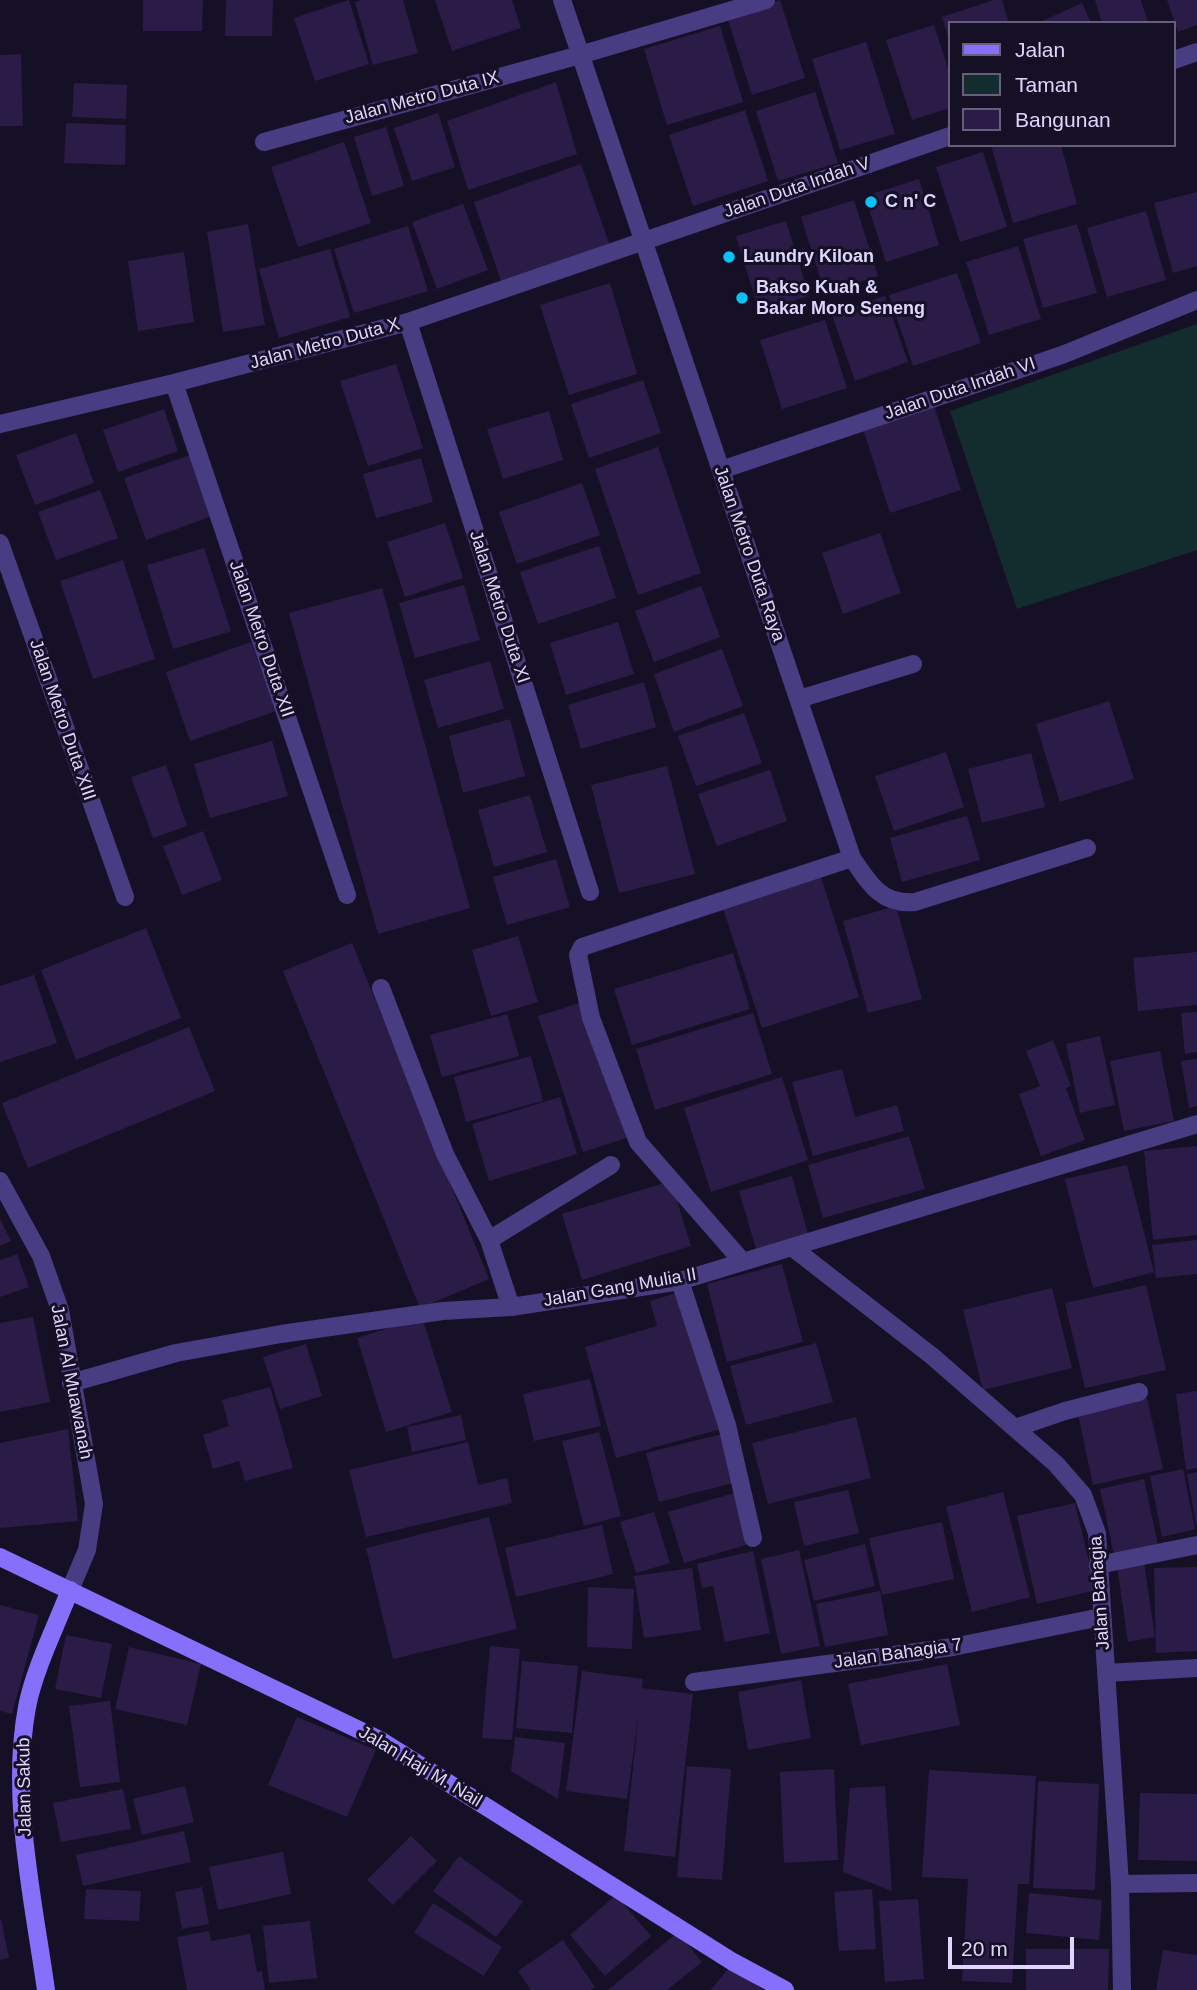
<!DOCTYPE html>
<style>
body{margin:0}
#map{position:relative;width:1197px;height:1990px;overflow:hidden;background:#161026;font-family:Helvetica,sans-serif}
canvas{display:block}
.legend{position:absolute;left:948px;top:21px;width:228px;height:126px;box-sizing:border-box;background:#161026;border:2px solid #665f7c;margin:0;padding:9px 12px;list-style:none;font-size:21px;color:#dfd6fe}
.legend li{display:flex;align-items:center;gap:14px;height:35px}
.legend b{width:35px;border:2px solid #665f7c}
.scale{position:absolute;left:948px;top:1937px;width:126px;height:32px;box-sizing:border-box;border:4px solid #dfd6fe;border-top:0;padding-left:9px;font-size:21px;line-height:24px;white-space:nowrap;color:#dfd6fe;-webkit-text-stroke:5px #161026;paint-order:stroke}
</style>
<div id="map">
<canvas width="1197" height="1990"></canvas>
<ul class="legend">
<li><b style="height:9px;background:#856ffb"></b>Jalan</li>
<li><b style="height:19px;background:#132d2f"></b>Taman</li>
<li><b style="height:19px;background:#2a1c46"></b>Bangunan</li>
</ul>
<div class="scale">20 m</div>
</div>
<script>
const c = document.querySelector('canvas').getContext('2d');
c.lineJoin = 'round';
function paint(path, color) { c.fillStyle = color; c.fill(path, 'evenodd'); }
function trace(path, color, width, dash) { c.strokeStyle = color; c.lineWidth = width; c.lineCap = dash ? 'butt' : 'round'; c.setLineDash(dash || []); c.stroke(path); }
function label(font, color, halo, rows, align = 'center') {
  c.font = font + ' Helvetica,sans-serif'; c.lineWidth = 6; c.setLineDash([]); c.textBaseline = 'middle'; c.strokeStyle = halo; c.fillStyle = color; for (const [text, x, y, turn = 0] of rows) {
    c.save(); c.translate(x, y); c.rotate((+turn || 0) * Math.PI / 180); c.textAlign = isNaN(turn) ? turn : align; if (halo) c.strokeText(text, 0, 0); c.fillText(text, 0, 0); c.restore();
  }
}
paint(new Path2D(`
 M 1197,324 L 1197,550 L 1017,609 L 950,411 Z`), '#132d2f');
paint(new Path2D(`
 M 143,0 L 203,0 L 202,31 L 143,31 Z
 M 226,0 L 273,0 L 272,36 L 225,36 Z
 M 349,0 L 369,64 L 315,81 L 294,18 Z
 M 361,0 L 403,0 L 418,53 L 373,65 L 355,2 Z
 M 435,0 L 512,0 L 521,28 L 452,51 Z
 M 780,0 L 805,78 L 752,95 L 727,17 Z
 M 994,0 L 1002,0 L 1009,23 L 950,23 L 950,42 L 942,17 Z
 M 1095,0 L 1141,0 L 1148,23 L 1102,23 Z
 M 1167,0 L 1197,0 L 1197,25 L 1178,32 Z
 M 1082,3 L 1091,23 L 1038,23 Z
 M 934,25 L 950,75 L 950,108 L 912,120 L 886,40 Z
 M 720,26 L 743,102 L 667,125 L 644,49 Z
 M 866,42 L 895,134 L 840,150 L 812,59 Z
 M 21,54 L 23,126 L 0,126 L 0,55 Z
 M 556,82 L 577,154 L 468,190 L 447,121 Z
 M 74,83 L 127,85 L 126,119 L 72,117 Z
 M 815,92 L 838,163 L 778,181 L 756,111 Z
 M 745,110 L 768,181 L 693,206 L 669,135 Z
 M 438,113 L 455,167 L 412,181 L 394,128 Z
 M 66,123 L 126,125 L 125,165 L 64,163 Z
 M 386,127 L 404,186 L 372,196 L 354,137 Z
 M 344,142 L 371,223 L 298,247 L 271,167 Z
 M 991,145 L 1061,145 L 1077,204 L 1013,223 Z
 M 983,152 L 1007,227 L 960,242 L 936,167 Z
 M 581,164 L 610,246 L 502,284 L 474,202 Z
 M 919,179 L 939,245 L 886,262 L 865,196 Z
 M 1197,192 L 1197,266 L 1173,273 L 1154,203 Z
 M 854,200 L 878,276 L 825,293 L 801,217 Z
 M 463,204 L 488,270 L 437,289 L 412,222 Z
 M 1146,211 L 1166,280 L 1107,297 L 1087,228 Z
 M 786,221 L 809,296 L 759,311 L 736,236 Z
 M 248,224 L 265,325 L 223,332 L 207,232 Z
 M 1077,224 L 1097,293 L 1043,308 L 1023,239 Z
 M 408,226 L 428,291 L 354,313 L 334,249 Z
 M 1018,246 L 1041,319 L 989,335 L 966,262 Z
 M 330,249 L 350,317 L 279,338 L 259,269 Z
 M 184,252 L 194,322 L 138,331 L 128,261 Z
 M 957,273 L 981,343 L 913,366 L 889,295 Z
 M 610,283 L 637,374 L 569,395 L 540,305 Z
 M 885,296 L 908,362 L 855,381 L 832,315 Z
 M 825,320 L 847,388 L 782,409 L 760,340 Z
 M 396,364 L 423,448 L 368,466 L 340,381 Z
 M 643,380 L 661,433 L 589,458 L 571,404 Z
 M 934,406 L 961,490 L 890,513 L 863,429 Z
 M 164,409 L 178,451 L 118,472 L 103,430 Z
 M 549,411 L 563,460 L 503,479 L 487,429 Z
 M 76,433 L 94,483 L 35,505 L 16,455 Z
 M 658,447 L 701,573 L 638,595 L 595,469 Z
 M 190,455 L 212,516 L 146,540 L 124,478 Z
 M 421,458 L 433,502 L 376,518 L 363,474 Z
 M 582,483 L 600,535 L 517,564 L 499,512 Z
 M 100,490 L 118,538 L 56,560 L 38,512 Z
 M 445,523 L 463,578 L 405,597 L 387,542 Z
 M 880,533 L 901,593 L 843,614 L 822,553 Z
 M 599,546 L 616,598 L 538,624 L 520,572 Z
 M 204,548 L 231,631 L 173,649 L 147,565 Z
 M 123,560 L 155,659 L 93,679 L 60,581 Z
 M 464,585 L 480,640 L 415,658 L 399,603 Z
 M 701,586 L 720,637 L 654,662 L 635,611 Z
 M 382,588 L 470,908 L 378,934 L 289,613 Z
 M 618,622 L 634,674 L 566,695 L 550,643 Z
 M 251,642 L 276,711 L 190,741 L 166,672 Z
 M 722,649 L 743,706 L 674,732 L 654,674 Z
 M 490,661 L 504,709 L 438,728 L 424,680 Z
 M 644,682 L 656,727 L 581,749 L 568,705 Z
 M 1109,701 L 1134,779 L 1060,802 L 1036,724 Z
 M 744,713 L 762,763 L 696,786 L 678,736 Z
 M 510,719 L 525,776 L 463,793 L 449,736 Z
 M 272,741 L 288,796 L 210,818 L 194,764 Z
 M 946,752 L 964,807 L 894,831 L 875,776 Z
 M 1031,753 L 1045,807 L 982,823 L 968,769 Z
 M 166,765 L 187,826 L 153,838 L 131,777 Z
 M 667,766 L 695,874 L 619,893 L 591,785 Z
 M 770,770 L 787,821 L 717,846 L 698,794 Z
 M 530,795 L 547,852 L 494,867 L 478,810 Z
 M 967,816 L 980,860 L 902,882 L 890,838 Z
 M 203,831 L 222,880 L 182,895 L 163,846 Z
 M 556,859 L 570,907 L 507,925 L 493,877 Z
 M 821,877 L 859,997 L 762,1028 L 723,908 Z
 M 896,906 L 922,999 L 868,1013 L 843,921 Z
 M 146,928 L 181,1018 L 76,1060 L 41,970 Z
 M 518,936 L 538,1002 L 491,1016 L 472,950 Z
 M 352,943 L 489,1279 L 420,1308 L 283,971 Z
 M 1197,952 L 1197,1005 L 1138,1011 L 1133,958 Z
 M 733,953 L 750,1009 L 632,1045 L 614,989 Z
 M 34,975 L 57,1043 L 0,1062 L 0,986 Z
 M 586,1001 L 630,1137 L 583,1152 L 538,1016 Z
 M 1197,1012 L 1197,1052 L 1185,1054 L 1181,1013 Z
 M 753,1013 L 772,1074 L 655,1110 L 636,1049 Z
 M 507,1014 L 519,1056 L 442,1077 L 430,1035 Z
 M 189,1027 L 215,1091 L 28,1168 L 2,1103 Z
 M 1100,1036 L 1115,1105 L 1080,1113 L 1066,1044 Z
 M 1053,1040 L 1071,1086 L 1066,1088 L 1085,1140 L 1041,1156 L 1019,1094 L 1040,1086 L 1026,1051 Z
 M 1160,1051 L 1174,1121 L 1124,1131 L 1110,1061 Z
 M 531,1056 L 543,1101 L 466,1122 L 454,1077 Z
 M 1197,1059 L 1197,1106 L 1189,1108 L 1181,1061 Z
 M 842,1069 L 855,1117 L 897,1105 L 904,1131 L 813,1156 L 792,1082 Z
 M 782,1077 L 808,1160 L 711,1192 L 684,1108 Z
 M 560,1097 L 577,1154 L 489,1181 L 472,1124 Z
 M 909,1136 L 925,1189 L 823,1218 L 808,1165 Z
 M 1197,1146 L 1197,1235 L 1153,1240 L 1144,1151 Z
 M 1127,1165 L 1154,1272 L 1093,1288 L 1065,1179 Z
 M 792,1176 L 808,1234 L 756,1249 L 739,1191 Z
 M 671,1181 L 691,1246 L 582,1280 L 562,1214 Z
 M 0,1219 L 11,1241 L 0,1246 Z
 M 1197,1240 L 1197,1274 L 1156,1278 L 1152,1245 Z
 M 17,1254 L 29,1287 L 0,1297 L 0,1260 Z
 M 782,1264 L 803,1342 L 727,1362 L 707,1284 Z
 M 1146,1285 L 1166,1370 L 1085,1388 L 1065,1303 Z
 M 1052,1288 L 1072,1368 L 983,1390 L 963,1310 Z
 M 683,1291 L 721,1429 L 616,1458 L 585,1347 L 657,1326 L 650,1301 Z
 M 33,1317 L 50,1402 L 0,1412 L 0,1323 Z
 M 422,1317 L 452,1412 L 386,1432 L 357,1338 Z
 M 816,1343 L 833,1402 L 746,1425 L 730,1366 Z
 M 306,1344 L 322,1396 L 280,1409 L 263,1357 Z
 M 590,1379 L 601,1426 L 534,1441 L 523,1394 Z
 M 270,1387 L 293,1468 L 245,1481 L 239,1461 L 213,1469 L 203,1435 L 229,1426 L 222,1400 Z
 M 1197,1391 L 1197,1468 L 1186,1470 L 1176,1394 Z
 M 1147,1398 L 1163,1469 L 1093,1485 L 1078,1414 Z
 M 461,1415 L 466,1440 L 412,1452 L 407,1427 Z
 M 856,1417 L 871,1478 L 768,1504 L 752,1443 Z
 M 68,1429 L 78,1521 L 0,1528 L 0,1443 Z
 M 599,1432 L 621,1516 L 584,1526 L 562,1441 Z
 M 726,1433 L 737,1482 L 659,1502 L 646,1453 Z
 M 468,1442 L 478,1485 L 507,1478 L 512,1503 L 366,1537 L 349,1470 Z
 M 1183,1469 L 1195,1529 L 1162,1537 L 1150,1476 Z
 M 1197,1472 L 1197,1524 L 1196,1524 L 1187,1474 Z
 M 1144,1479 L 1158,1545 L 1114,1555 L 1100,1489 Z
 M 848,1490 L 859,1533 L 804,1546 L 794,1502 Z
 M 1003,1492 L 1030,1597 L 972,1612 L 946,1507 Z
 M 734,1493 L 749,1544 L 684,1563 L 668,1512 Z
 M 1075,1503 L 1096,1590 L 1037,1604 L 1017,1516 Z
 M 654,1512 L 670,1563 L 636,1573 L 620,1522 Z
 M 489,1517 L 517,1629 L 393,1659 L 366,1548 Z
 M 942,1522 L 954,1579 L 882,1595 L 869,1538 Z
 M 602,1525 L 613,1574 L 516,1597 L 505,1548 Z
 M 865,1544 L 875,1586 L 814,1601 L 804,1560 Z
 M 799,1550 L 820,1646 L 781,1654 L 761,1559 Z
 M 753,1551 L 770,1633 L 725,1642 L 713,1586 L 702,1588 L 697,1564 Z
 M 1144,1563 L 1155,1637 L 1128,1642 L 1117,1566 Z
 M 1197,1567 L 1197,1651 L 1156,1653 L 1154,1568 Z
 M 692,1568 L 701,1630 L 644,1638 L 634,1576 Z
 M 588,1587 L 634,1589 L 632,1649 L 587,1647 Z
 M 880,1591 L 888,1635 L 825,1647 L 816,1604 Z
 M 0,1605 L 39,1615 L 12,1714 L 0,1711 Z
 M 66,1635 L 112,1644 L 101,1698 L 55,1689 Z
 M 490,1646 L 520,1649 L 512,1740 L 482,1738 Z
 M 129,1647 L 201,1664 L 187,1725 L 115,1709 Z
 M 522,1661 L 578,1666 L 572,1733 L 516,1728 Z
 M 947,1664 L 960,1725 L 861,1745 L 848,1684 Z
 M 582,1671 L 643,1679 L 642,1688 L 693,1694 L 675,1857 L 624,1851 L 639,1712 L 627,1799 L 566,1791 Z
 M 801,1680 L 811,1738 L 748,1750 L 738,1692 Z
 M 110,1701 L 120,1782 L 80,1787 L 69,1706 Z
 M 297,1717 L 376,1750 L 347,1817 L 268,1785 Z
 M 515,1737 L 565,1743 L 558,1799 L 511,1771 Z
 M 687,1766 L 731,1769 L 722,1880 L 677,1877 Z
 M 834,1769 L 838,1860 L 784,1863 L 780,1772 Z
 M 929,1770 L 1036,1776 L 1029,1884 L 1018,1884 L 1012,1983 L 962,1981 L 968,1879 L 922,1877 Z
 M 1038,1781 L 1099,1784 L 1095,1890 L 1033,1888 Z
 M 185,1786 L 194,1822 L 142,1835 L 133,1799 Z
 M 885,1786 L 892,1891 L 843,1872 L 850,1788 Z
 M 123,1789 L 131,1829 L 61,1842 L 53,1803 Z
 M 1140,1793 L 1197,1794 L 1197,1861 L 1138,1860 Z
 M 184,1831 L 191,1862 L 83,1886 L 76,1855 Z
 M 411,1836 L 437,1861 L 393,1905 L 367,1880 Z
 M 283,1852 L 291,1894 L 218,1910 L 209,1867 Z
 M 459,1856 L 523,1902 L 496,1937 L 433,1891 Z
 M 202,1887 L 209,1924 L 182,1929 L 175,1892 Z
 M 86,1889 L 141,1891 L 139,1921 L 84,1919 Z
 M 872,1889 L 876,1949 L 839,1951 L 834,1892 Z
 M 1029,1893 L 1102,1900 L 1099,1940 L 1026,1933 Z
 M 616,1895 L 651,1936 L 605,1976 L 570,1935 Z
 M 918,1899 L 924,1979 L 885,1982 L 879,1901 Z
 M 433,1903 L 502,1947 L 484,1976 L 414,1933 Z
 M 1,1919 L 9,1958 L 0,1960 L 0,1920 Z
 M 310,1921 L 317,1978 L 269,1983 L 263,1926 Z
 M 209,1931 L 211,1941 L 250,1934 L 257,1972 L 262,1971 L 265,1990 L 187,1990 L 177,1937 Z
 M 678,1932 L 702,1962 L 667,1990 L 608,1990 Z
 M 563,1940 L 595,1987 L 590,1990 L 531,1990 L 518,1971 Z
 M 1026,1949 L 1109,1949 L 1108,1990 L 1026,1990 Z
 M 1163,1950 L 1197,1955 L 1197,1990 L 1156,1990 Z
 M 731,1965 L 763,1990 L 711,1990 Z`), '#2a1c46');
trace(new Path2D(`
 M 562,0 L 852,858 C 869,883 881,905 915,902 L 1087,848
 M 1174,60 L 1197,52
 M 264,142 L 580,55 L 766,0
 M 408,322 L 590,892
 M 174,383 L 347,895
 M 0,424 L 174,383 L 408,322 L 950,136
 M 721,470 L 1062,355 L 1197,300
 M 0,543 L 125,897
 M 799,699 L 913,664
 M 381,988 L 445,1154 L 489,1240 L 511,1307
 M 0,1181 L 41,1256 L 60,1310 L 94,1504 L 87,1550 L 70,1590
 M 489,1240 L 611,1165
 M 793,1248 L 932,1356 L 1056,1464 L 1083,1495 L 1097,1533 L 1120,1884 L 1122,1990
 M 742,1261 L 638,1142 L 591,1018 L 578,955 L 582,947 L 852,858
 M 680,1281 L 727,1425 L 753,1538
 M 71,1383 L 176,1353 L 281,1334 L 443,1311 L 511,1307 L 680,1281 L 1197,1124
 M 1015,1428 L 1065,1411 L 1139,1392
 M 1098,1565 L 1197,1545
 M 1106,1673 L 1197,1668
 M 694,1682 L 953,1647 L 1101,1617
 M 1120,1884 L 1197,1883`), '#483c83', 18);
trace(new Path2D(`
 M 0,1557 L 380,1740 L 733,1962 L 785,1990
 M 46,1990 C 33,1898 10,1799 27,1707 C 34,1670 56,1626 70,1590`), '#856ffb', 18);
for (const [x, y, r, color] of [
 [871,202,7,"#07c1f8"],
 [729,257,7,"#07c1f8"],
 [742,298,7,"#07c1f8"]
]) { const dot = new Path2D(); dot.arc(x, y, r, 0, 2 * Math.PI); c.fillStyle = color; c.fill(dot); trace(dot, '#161026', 2.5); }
label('18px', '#dfd6fe', '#161026', [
 ["Jalan Metro Duta IX",422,98,-15],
 ["Jalan Duta Indah V",797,188,-19],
 ["Jalan Metro Duta X",325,344,-15],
 ["Jalan Duta Indah VI",960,389,-19],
 ["Jalan Metro Duta Raya",749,554,71],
 ["Jalan Metro Duta XI",499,607,72],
 ["Jalan Metro Duta XII",261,639,71],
 ["Jalan Metro Duta XIII",62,720,71],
 ["Jalan Gang Mulia II",620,1288,-10],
 ["Jalan Al Muawanah",71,1382,79],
 ["Jalan Bahagia",1100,1593,-94],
 ["Jalan Bahagia 7",898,1654,-8],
 ["Jalan Haji M. Nail",420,1767,31],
 ["Jalan Sakub",25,1787,-91]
]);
label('bold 18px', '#dfd6fe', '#161026', [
 ["C n' C",885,202],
 ["Laundry Kiloan",743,257],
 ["Bakso Kuah &",756,288],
 ["Bakar Moro Seneng",756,309]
], 'left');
</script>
